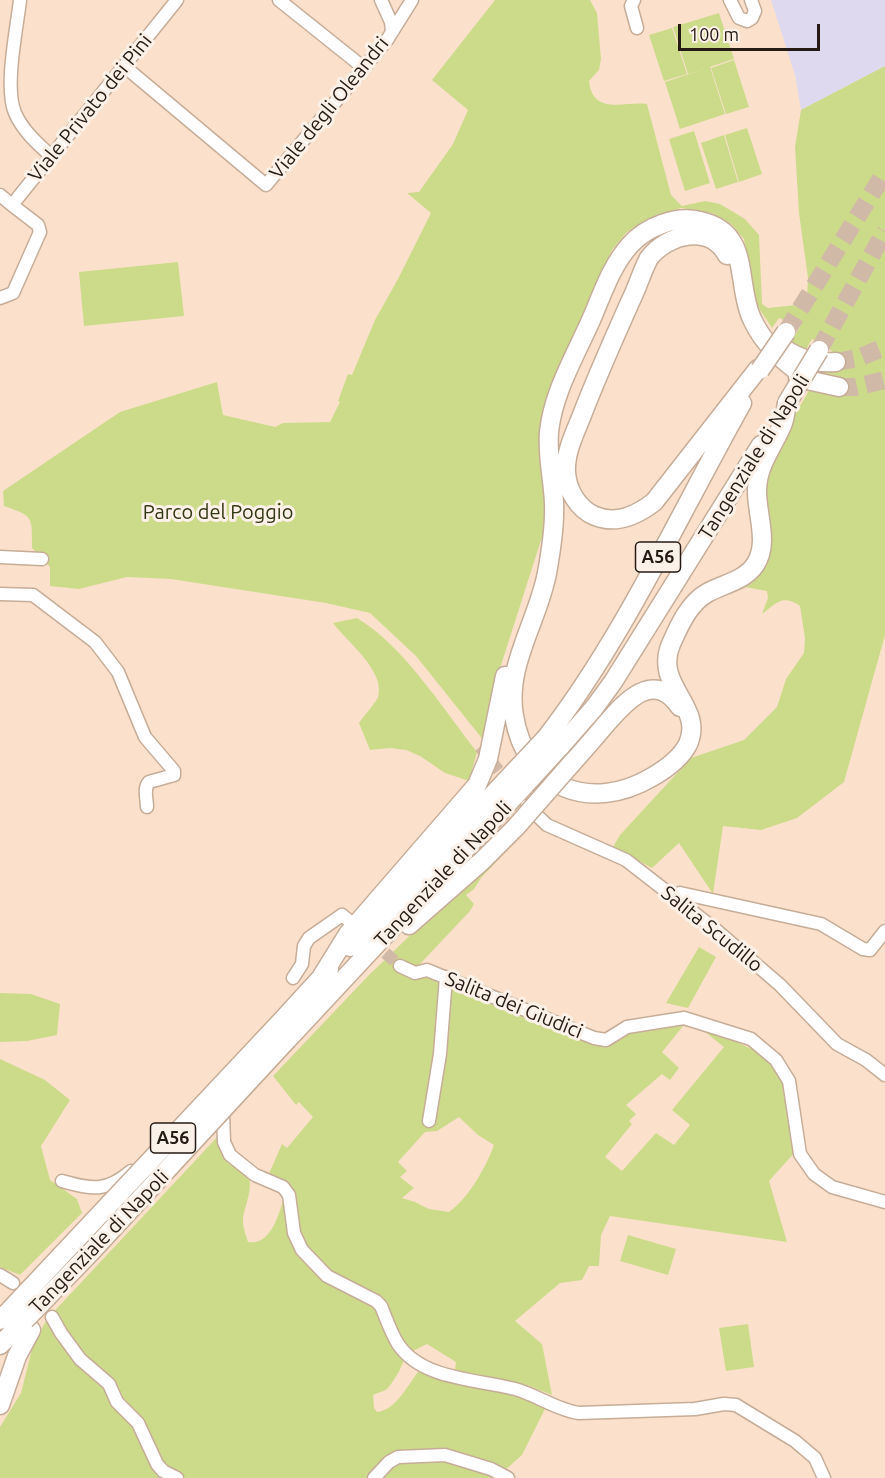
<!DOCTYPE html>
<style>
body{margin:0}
#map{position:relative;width:885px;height:1478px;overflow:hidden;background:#fbe1cb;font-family:Ubuntu,sans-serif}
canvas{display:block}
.scale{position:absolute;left:678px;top:24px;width:142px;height:27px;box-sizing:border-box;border:3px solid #251b14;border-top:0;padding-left:8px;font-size:18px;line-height:21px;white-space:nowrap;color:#251b14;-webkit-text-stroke:4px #fcf1e9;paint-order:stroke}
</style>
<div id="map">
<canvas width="885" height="1478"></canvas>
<div class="scale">100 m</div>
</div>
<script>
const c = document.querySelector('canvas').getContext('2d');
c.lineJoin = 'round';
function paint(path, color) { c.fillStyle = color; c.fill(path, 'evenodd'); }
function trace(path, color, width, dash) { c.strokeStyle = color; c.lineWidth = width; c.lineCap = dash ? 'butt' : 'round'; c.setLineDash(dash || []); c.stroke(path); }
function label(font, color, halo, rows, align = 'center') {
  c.font = font + ' Ubuntu,sans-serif'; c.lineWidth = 6; c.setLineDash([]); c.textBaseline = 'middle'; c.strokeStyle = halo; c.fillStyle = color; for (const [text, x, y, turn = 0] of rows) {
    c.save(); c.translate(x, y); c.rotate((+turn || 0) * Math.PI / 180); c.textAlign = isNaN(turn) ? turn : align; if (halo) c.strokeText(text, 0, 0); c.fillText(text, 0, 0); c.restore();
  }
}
paint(new Path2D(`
 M 771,0 L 885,0 L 885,66 L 801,110 L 795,75 Z`), '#ded9ee');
paint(new Path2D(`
 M 495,0 L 590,0 L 597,13 L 601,59 L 599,70 L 589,81 C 593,116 624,101 647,104 L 671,195 L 682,206 L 705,201 L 720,204 L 745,219 L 759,235 L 762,304 L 768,308 L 796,305 L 804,302 L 807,298 L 808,278 L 799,213 L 795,147 L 801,110 L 885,66 L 885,635 L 844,782 L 797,818 L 761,830 L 723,826 L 713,894 L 679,843 L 652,868 L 613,847 L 620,835 L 691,758 L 744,740 L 777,707 L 786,679 L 804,653 L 805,638 L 800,606 C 782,594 777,603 762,614 L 768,598 L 767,591 L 739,586 L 752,576 L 765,466 L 832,351 L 812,339 L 803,355 L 787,347 L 800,327 L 779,318 L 772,328 L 756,304 L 749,278 L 744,239 L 731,224 L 712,213 L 681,208 L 659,214 L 644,221 L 627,232 L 612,250 L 547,396 L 540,423 L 548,507 L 543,534 L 494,687 L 484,741 L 416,656 L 370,613 L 326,603 L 171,579 L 127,577 L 79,589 L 50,586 L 50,567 L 32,548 C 32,517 34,516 4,506 L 3,491 L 120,412 L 217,382 L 223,415 L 275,427 L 283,423 L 330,422 L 340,402 L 338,401 L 348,374 L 352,375 L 375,320 L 398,279 L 431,213 L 407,193 L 419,192 L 453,144 L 468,110 L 432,80 Z
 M 719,13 L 734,59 L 710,67 L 725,114 L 680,129 L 665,82 L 707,68 L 688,74 L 673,27 Z
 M 672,28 L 687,74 L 664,81 L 649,35 Z
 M 734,60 L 749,107 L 726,114 L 711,68 Z
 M 747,128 L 762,174 L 739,182 L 725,135 Z
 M 694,131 L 710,183 L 685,191 L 669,139 Z
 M 724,135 L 738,182 L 716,189 L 701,143 Z
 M 178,262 L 184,316 L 84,326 L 79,272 Z
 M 357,618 C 404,646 443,709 477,752 L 469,781 L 445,773 L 420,756 L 406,750 L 390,748 L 370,750 L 359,723 C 363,717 377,701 378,697 C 386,671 347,642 333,623 Z
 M 530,819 L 534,822 L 481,878 L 474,889 L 466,895 L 474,904 L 470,911 L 421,963 L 414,968 L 427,976 L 608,1045 L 635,1030 L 688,1020 L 662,1052 L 679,1068 L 670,1080 L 662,1074 L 626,1105 L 636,1114 L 629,1121 L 632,1124 L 605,1157 L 622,1171 L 656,1133 L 674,1145 L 690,1125 L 672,1110 L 724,1047 L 699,1027 L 699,1025 L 765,1055 L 783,1081 L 790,1108 L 795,1152 L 769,1181 L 787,1242 L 610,1216 L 601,1235 L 599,1266 L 589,1266 L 582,1280 L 560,1283 L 515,1321 L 542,1344 L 552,1395 L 527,1385 L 455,1370 L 456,1362 L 427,1344 L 411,1352 L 401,1340 L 383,1304 L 324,1269 L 299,1238 L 294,1197 L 268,1176 L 282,1144 L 287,1148 L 313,1117 L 299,1102 L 296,1105 L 273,1076 L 368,976 ZM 459,1117 L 478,1135 L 494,1145 C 486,1167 468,1199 449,1212 L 429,1209 L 415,1202 L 402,1198 L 414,1188 L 400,1177 L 407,1171 L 398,1162 L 425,1132 L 437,1131 Z
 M 699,947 L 716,957 L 688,1008 L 666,1003 Z
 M 0,993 L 31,994 L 60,1004 L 57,1035 L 27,1041 L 0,1042 Z
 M 0,1059 L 45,1080 L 70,1100 L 41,1146 L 50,1180 L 77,1199 L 82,1213 L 20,1275 L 0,1267 Z
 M 220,1134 L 224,1157 L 249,1177 C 253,1193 243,1207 243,1222 C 243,1228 246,1235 248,1242 C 272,1246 279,1212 285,1195 L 297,1248 L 373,1304 L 404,1358 C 404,1365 392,1384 387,1389 C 385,1391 377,1393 373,1395 L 374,1408 L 377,1412 C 396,1410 407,1386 418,1372 L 515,1395 L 546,1407 L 522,1455 L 496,1478 L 0,1478 L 0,1427 L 21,1393 L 33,1345 L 47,1319 Z
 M 628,1235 L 676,1249 L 668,1275 L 620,1261 Z
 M 748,1324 L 754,1367 L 726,1371 L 719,1328 Z`), '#ccdb8a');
trace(new Path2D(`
 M 480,747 L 510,785
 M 372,941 L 400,966`), '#d0b9a6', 12, [12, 6]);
trace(new Path2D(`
 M 786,332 L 885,172
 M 819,350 L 885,231
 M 836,362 L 858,358 L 885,347
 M 839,387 L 855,387 L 885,380`), '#d0b9a6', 18, [18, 9]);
const minor = new Path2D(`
 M 20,0 C 17,28 4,87 15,113 C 23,131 37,143 51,156
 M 279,0 L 364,68
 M 381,0 L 391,22 L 392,32
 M 634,0 L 631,6 L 637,28
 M 730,0 L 739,18 L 747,21 L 752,18 L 755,11 L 751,0
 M 124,66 L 266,185 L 387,40 L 412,0
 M 0,195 L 12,205 L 177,0
 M 0,298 L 13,293 L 40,232 L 38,225 L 12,205
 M 0,557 L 42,559
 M 0,594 L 33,595 L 95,642 L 118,672 L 145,737 L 174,771 L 174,775 L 149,782 C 143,789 147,798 147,807
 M 527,806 L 547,825 L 626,860 L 716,930 L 780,985 L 837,1044 L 866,1060 L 885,1075
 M 673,896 L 680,893 L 821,924 L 863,949 L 870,950 L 885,931
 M 400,966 L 415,973 L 427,970 L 594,1038 L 606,1040 L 627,1027 L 684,1018 L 751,1039 L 776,1060 L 789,1081 L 800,1154 L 814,1174 L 832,1187 L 885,1202
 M 293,978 L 302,964 L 304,946 L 309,938 L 342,915 L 347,919
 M 218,1106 L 223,1114 L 224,1142 L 230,1155 L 255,1175 L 283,1187 L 289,1195 L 294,1233 L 302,1250 L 327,1276 L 376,1301 L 381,1306 C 386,1318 391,1333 398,1344 C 422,1380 477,1379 515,1389 C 537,1395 557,1410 579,1413 L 695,1409 L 724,1404 L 736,1405 L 795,1441 L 815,1458 L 824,1478
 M 429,1121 L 440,1054 L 446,977
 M 62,1181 C 92,1189 105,1193 131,1171
 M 0,1275 L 13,1283
 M 52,1317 L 61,1333 L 80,1359 L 109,1384 L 117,1402 L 138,1423 L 157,1464 L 163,1471 L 177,1478
 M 374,1478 L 389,1462 L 398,1457 L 445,1455 L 491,1469 L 508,1478`);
const highway = new Path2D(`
 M 727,255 C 710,223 668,234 649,258 C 642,271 638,286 631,300 C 614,338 597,376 582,415 C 575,433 565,452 566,472 C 567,490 578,509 595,516 C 617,525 637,515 654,502 L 758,369
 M 778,344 C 795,358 813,364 836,362
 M 798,378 L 839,387
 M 787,403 C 786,409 785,417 783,423 C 774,446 758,463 757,489 C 756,513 770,543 755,565 C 744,581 723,584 707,593 C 689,603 679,626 671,644 C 653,686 705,706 688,744 C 681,758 666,769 652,777 C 591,813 526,789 514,716 C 505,666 538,621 547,573 C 551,551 555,525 554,503 C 553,479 547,456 549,432 C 553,393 575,356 591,320 C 602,295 611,266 630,245 C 646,227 676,215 700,221 C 752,232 735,283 752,319 C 764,346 786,363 809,380
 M 546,738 C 624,637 679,515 742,403
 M 559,748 L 594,708 L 613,682 L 761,445
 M 572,763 C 584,750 595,737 606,724 C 626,701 654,669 680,707
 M 409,925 L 482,861 L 516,827
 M 350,947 L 515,771
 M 322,976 L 348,934 L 477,785 L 488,759 L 505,676
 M 274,1029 L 329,969
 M 287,1040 L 525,785
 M 0,1320 L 11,1309
 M 0,1345 L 25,1320
 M 0,1405 L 17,1356 L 31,1330`);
trace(minor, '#c6ad98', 15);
trace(highway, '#c6ad98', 21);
trace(minor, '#fff', 12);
trace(highway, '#fff', 18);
const highwayBridge = new Path2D(`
 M 760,370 L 786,332
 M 787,403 L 819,350
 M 515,771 L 546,738
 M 525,785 L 559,748
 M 516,827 L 572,763
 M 11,1309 L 274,1029
 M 25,1320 L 90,1253 L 287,1040`);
trace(highwayBridge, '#c6ad98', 21, []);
trace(highwayBridge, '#fff', 18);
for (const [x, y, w] of [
 [658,557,45],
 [173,1138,45]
]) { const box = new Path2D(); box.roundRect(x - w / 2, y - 15, w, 30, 4.5); c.fillStyle = '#fcf1e9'; c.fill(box); trace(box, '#251b14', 1.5); }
label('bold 18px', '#251b14', null, [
 ["A56",658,557],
 ["A56",173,1138]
]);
label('20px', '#251b14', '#fcf1e9', [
 ["Viale Privato dei Pini",90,108,-51],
 ["Viale degli Oleandri",329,108,-51],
 ["Tangenziale di Napoli",754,457,-58],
 ["Tangenziale di Napoli",443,874,-47],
 ["Salita Scudillo",712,929,39],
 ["Salita dei Giudici",514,1005,22],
 ["Tangenziale di Napoli",99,1242,-46]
]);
label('20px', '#333814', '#fcf1e9', [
 ["Parco del Poggio",218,512]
]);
</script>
